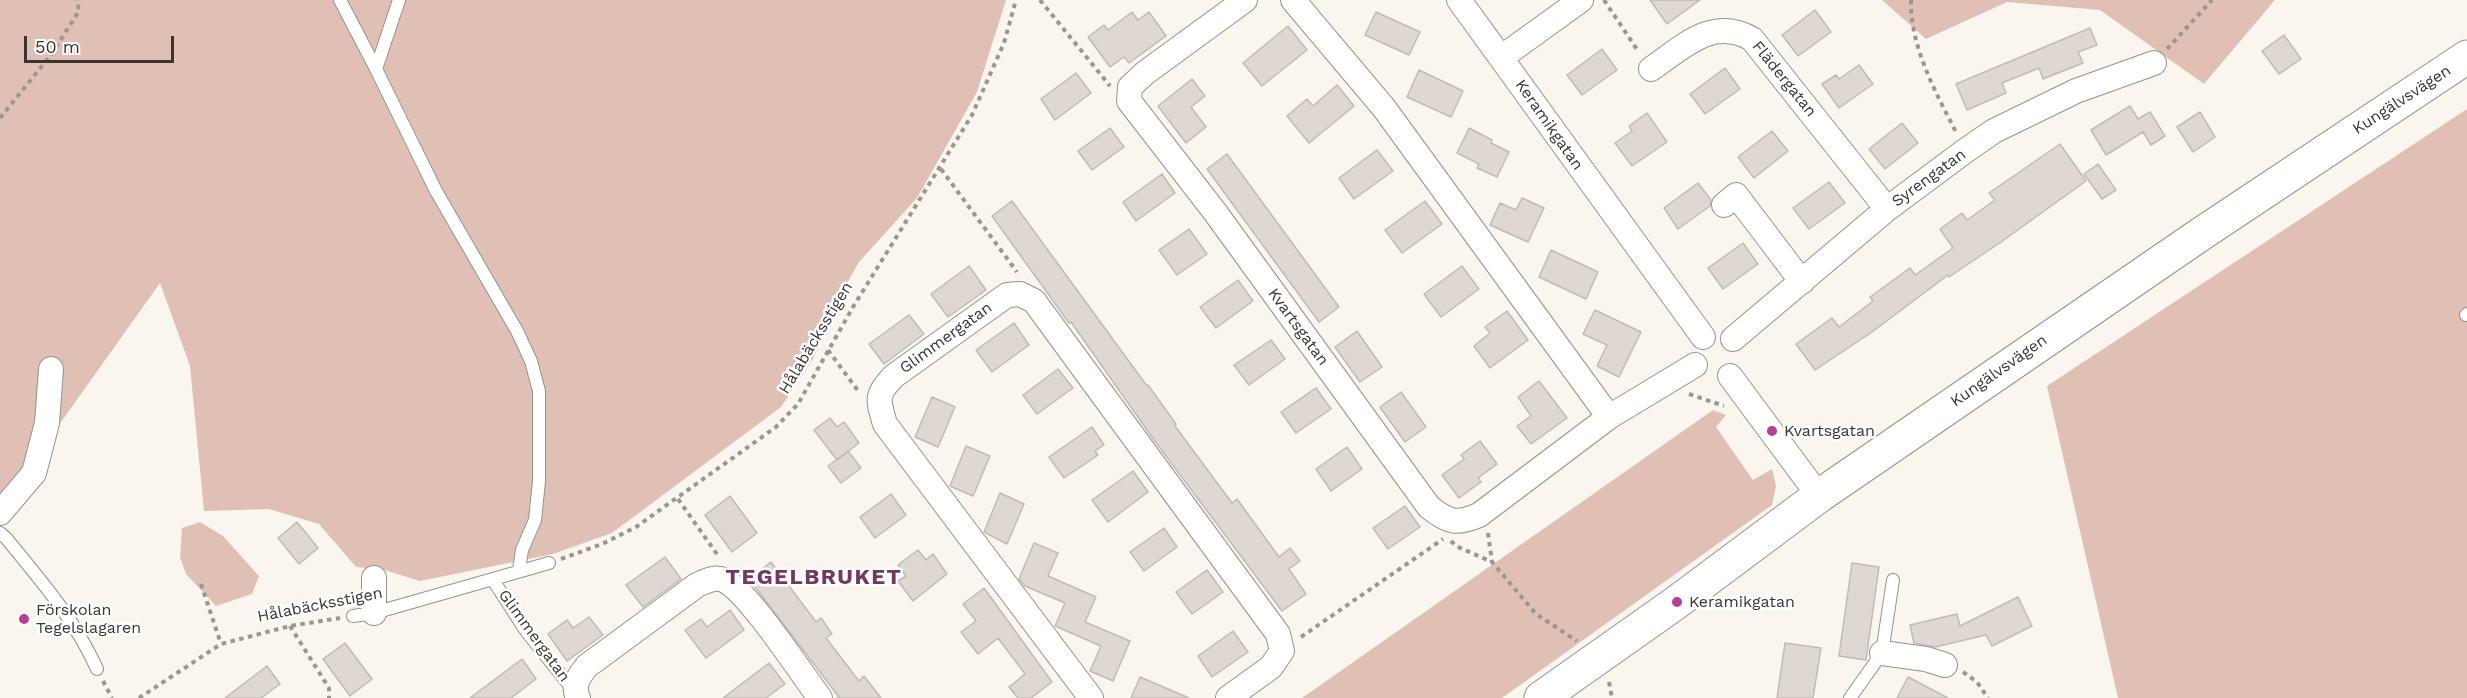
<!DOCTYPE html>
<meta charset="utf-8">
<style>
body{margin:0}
#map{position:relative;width:2467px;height:698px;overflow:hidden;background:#faf5ed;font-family:"Work Sans",sans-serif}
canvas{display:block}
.scale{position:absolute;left:24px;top:36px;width:150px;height:27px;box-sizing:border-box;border:3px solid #383633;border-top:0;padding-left:8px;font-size:18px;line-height:21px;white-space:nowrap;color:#383633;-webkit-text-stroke:4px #fff;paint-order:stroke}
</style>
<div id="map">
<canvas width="2467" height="698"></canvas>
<div class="scale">50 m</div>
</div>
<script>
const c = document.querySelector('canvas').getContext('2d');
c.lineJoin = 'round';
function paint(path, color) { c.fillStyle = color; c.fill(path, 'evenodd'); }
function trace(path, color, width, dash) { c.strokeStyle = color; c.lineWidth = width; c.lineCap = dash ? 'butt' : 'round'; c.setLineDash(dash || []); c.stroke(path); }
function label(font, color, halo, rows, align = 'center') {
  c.font = font + ' "Work Sans",sans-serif'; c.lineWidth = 5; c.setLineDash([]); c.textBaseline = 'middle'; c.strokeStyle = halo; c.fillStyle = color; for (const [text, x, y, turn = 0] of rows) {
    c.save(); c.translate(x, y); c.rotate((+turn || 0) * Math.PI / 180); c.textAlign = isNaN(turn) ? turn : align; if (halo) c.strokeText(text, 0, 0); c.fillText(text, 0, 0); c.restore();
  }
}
paint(new Path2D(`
 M 0,0 L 1006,0 L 977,92 L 917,198 L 859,262 L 842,292 L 813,359 L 781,407 L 612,533 L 553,554 L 420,581 L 381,569 L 356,567 L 319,524 L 269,509 L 204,511 L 190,366 L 160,283 L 19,481 L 0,501 Z
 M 1882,0 L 2275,0 L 2204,84 L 2100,10 L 2007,2 L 1926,39 Z
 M 2467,109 L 2467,698 L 2118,698 L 2047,386 Z
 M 1713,410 L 1726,415 L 1716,427 L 1753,480 L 1772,469 L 1776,486 L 1772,505 L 1502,698 L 1302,698 Z
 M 200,522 L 223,536 L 259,576 L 252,594 L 216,606 L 186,574 L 180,557 L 182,528 Z`), '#e0c0b5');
const building = new Path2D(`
 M 1650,0 L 1700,0 L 1667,24 Z
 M 1815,10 L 1831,32 L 1798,56 L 1782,35 Z
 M 1132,12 L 1138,20 L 1149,12 L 1166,36 L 1129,63 L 1124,57 L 1110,67 L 1088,37 L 1104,25 L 1108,30 Z
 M 1376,12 L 1420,32 L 1409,55 L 1365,35 Z
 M 1288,26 L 1307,50 L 1262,86 L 1243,63 Z
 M 2090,28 L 2097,45 L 2078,52 L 2083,63 L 2043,79 L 2039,68 L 2002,83 L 2006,93 L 1967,110 L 1956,84 Z
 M 2284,35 L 2301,59 L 2279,74 L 2262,51 Z
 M 1602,49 L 1617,70 L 1582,95 L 1567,75 Z
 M 1859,65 L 1873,84 L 1839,108 L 1822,84 L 1836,75 L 1839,79 Z
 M 1725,68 L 1740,89 L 1705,114 L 1690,94 Z
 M 1419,70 L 1463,91 L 1451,117 L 1407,97 Z
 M 1076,73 L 1091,93 L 1055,120 L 1041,99 Z
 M 1192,79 L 1205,96 L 1191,107 L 1206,127 L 1186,143 L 1158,106 Z
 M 1337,85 L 1354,106 L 1309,143 L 1287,116 L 1307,99 L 1313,106 Z
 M 2130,106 L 2138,119 L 2150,112 L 2165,136 L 2151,145 L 2143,132 L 2106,155 L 2091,130 Z
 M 2200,112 L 2215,137 L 2193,152 L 2177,127 Z
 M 1647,113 L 1667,142 L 1632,166 L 1615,143 L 1632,131 L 1629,126 Z
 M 1902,123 L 1918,143 L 1885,169 L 1869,149 Z
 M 1110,128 L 1124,147 L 1092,170 L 1078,151 Z
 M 1469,128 L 1492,140 L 1491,143 L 1509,152 L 1497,177 L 1477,168 L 1479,164 L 1457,153 Z
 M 1772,131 L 1788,151 L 1754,178 L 1738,157 Z
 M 2060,144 L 2086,181 L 2001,242 L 1949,277 L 1948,275 L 1872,332 L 1815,370 L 1796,344 L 1832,318 L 1839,327 L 1873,301 L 1870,297 L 1910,268 L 1915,275 L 1953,248 L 1940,229 L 1962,213 L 1967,220 L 1995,200 L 1989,193 Z
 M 1377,150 L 1393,171 L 1354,199 L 1339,178 Z
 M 1227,154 L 1339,307 L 1319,322 L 1207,169 Z
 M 2098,164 L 2116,190 L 2102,199 L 2084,174 Z
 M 1162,174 L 1175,193 L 1136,221 L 1123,202 Z
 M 1829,182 L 1845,203 L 1809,229 L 1793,208 Z
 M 1698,183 L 1711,200 L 1710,206 L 1678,229 L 1664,208 Z
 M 1522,198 L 1544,208 L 1528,242 L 1490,225 L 1500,203 L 1516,210 Z
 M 1012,201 L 1147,386 L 1148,385 L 1176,424 L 1175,426 L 1232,503 L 1237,499 L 1279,557 L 1290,548 L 1300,561 L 1289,569 L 1306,594 L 1282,611 L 1154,440 L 1071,322 L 1069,323 L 992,216 Z
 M 1425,201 L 1442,224 L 1402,253 L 1385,230 Z
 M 1189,229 L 1207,254 L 1177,275 L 1159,250 Z
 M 1743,243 L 1758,264 L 1723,289 L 1708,268 Z
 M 1551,250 L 1598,272 L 1586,299 L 1539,277 Z
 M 969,266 L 986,290 L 948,317 L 931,294 Z
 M 1462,266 L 1479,289 L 1441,317 L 1424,294 Z
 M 1238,280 L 1253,301 L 1216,328 L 1200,307 Z
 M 1595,310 L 1641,332 L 1619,377 L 1597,366 L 1607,345 L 1583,334 Z
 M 1507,311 L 1528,340 L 1490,368 L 1474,346 L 1490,333 L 1485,327 Z
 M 909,315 L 924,334 L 884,364 L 869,344 Z
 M 1014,323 L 1029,345 L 992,372 L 976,350 Z
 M 1357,331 L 1382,367 L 1360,382 L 1335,347 Z
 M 1271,340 L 1285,359 L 1249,385 L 1234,365 Z
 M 1058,369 L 1073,388 L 1037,414 L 1023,395 Z
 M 1539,381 L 1567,418 L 1531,444 L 1517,426 L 1531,416 L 1518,397 Z
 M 1316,388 L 1331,409 L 1296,433 L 1281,412 Z
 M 1401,392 L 1426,427 L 1405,442 L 1380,407 Z
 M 932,397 L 955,407 L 938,447 L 915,437 Z
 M 830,418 L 837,427 L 844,422 L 859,443 L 837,460 L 814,430 Z
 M 1092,427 L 1104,445 L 1095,451 L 1098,455 L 1064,478 L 1049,457 Z
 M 1480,441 L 1497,464 L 1478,478 L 1481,482 L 1459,498 L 1442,475 L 1464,459 L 1461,455 Z
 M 966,446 L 990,456 L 973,496 L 950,486 Z
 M 1347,447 L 1362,469 L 1331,491 L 1316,469 Z
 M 848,451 L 861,468 L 841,483 L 828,466 Z
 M 1133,471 L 1148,492 L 1108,522 L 1092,500 Z
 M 1000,493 L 1024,504 L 1007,544 L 984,532 Z
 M 891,494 L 906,515 L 875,538 L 860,517 Z
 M 730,496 L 757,533 L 732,552 L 705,515 Z
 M 1405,506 L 1420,527 L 1388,549 L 1373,528 Z
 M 297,522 L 318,548 L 299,564 L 278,538 Z
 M 1164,528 L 1177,547 L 1144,571 L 1130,552 Z
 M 1034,543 L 1058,553 L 1048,576 L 1096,597 L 1085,622 L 1130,641 L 1113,681 L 1090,671 L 1101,646 L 1055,626 L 1065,603 L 1025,586 L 1019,579 Z
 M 918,550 L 926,560 L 933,554 L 947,574 L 913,601 L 898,581 L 906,576 L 898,565 Z
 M 665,557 L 681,579 L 643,607 L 626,585 Z
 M 771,562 L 816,622 L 821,618 L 832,634 L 826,638 L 859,681 L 864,676 L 881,698 L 837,698 L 839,697 L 749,579 Z
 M 1852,563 L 1879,567 L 1866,660 L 1839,656 Z
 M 1207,570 L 1223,592 L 1192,614 L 1176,592 Z
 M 984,588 L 1052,682 L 1031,698 L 1018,698 L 1009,687 L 1025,674 L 998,638 L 978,654 L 961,632 L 976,621 L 963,604 Z
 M 2018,597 L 2032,626 L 1992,646 L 1986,635 L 1935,647 L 1914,643 L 1910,625 L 1957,614 L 1960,626 Z
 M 730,610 L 744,630 L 706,658 L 685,630 L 701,619 L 707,627 Z
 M 589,617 L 603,635 L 567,661 L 548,634 L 567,620 L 573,628 Z
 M 1233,631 L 1248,652 L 1212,677 L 1198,656 Z
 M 345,643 L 372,679 L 350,696 L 323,659 Z
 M 1785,643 L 1821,648 L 1813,698 L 1777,698 Z
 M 522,659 L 536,679 L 511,698 L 470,698 Z
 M 769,663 L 785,684 L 766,698 L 723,698 Z
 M 267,666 L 280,684 L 261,698 L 225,698 Z
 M 1140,677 L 1189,698 L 1131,698 Z
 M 1908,677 L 1948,698 L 1897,698 Z`);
paint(building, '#dfd7d1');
trace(building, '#c2bab5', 1.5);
const lane = new Path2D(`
 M 340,0 L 376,69 L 436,191 L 517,331 L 531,361 L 539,391 L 539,481 L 535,520 L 522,550 L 519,570
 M 376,69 L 399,0
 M 2466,315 L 2467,314
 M 0,533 L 6,538 C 41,581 74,618 97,669
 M 493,580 L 526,631 L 574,691
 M 353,616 L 374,613 L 549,563
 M 1850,698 L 1882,653 L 1893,580`);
const street = new Path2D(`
 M 1245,0 L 1145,73 L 1130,87 L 1129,101 L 1215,212 L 1429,507 C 1448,522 1456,525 1479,515 L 1609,417 L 1695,365
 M 1293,0 L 1384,108 L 1609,417
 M 1459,0 L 1703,337
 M 1502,57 L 1581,0
 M 1651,69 C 1683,47 1713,16 1752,39 L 1887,209
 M 1724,205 L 1736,195 L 1802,282
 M 1733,339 L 1887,209 L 1965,151 L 1994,131 L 2076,91 L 2154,63
 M 1730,376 L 1819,496
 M 0,513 L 34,473 L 47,423 L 51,369
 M 374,578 L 374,613
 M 1882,653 L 1926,659 L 1945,665
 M 578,698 C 572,685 579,676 587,666 L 697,585 C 706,581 715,576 724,580 C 748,591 801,673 820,698
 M 1091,698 L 885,424 C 878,400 875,395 894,376 L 1007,295 L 1020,294 L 1034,301 L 1278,634 L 1282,651 L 1271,667 L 1228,698`);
const secondary = new Path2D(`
 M 1541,698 L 1677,602 L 1819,496 L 2201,234 L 2467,57`);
trace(lane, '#97938b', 14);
trace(street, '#97938b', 26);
trace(secondary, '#97938b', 35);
trace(new Path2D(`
 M 1040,0 L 1110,86
 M 1604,0 L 1638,51
 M 1911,0 C 1910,47 1936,93 1957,134
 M 2167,49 L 2212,0
 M 0,118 L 51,55 L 79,11 L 77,0
 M 941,169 L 1017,272
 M 828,350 L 859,392
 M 1689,394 L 1724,406
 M 678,499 L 719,557
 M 1488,533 L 1492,562
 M 1451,541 L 1456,546 L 1492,562 L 1536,614 L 1577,641
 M 561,559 L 602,544 L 636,527 L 776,427 L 798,404 L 853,307 L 972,115 L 1004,43 L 1016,0
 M 201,584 L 221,644
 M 290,626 L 329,688 L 329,698
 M 1301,637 L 1443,539
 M 1963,672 L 1977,682 L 1988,698
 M 103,681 L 112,698
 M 1609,682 L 1612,698
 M 139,698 L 221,644 L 290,626 L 340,618`), '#9a9791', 4, [4.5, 4.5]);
trace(lane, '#fff', 12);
trace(street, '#fff', 24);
trace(secondary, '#fff', 33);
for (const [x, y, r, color] of [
 [1772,431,6,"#b73e92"],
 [1677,602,6,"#b73e92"],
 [24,619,6,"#b73e92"]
]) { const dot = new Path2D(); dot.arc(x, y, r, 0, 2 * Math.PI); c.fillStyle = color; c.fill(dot); trace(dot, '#fff', 2); }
label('16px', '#383633', '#fff', [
 ["Flädergatan",1784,79,51],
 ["Kungälvsvägen",2402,100,-33],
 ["Keramikgatan",1549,125,55],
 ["Syrengatan",1929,178,-36],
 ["Kvartsgatan",1298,327,54],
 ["Hålabäcksstigen",816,338,-59],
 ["Glimmergatan",946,338,-36],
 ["Kungälvsvägen",1999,371,-35],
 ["Hålabäcksstigen",320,605,-11],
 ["Glimmergatan",534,636,54]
]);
label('16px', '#383633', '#fff', [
 ["Kvartsgatan",1784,431],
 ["Keramikgatan",1689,602],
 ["Förskolan",36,610],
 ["Tegelslagaren",36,628]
], 'left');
c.letterSpacing = '1.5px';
label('bold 22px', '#743860', '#fff', [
 ["TEGELBRUKET",814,578]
]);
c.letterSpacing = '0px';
</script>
